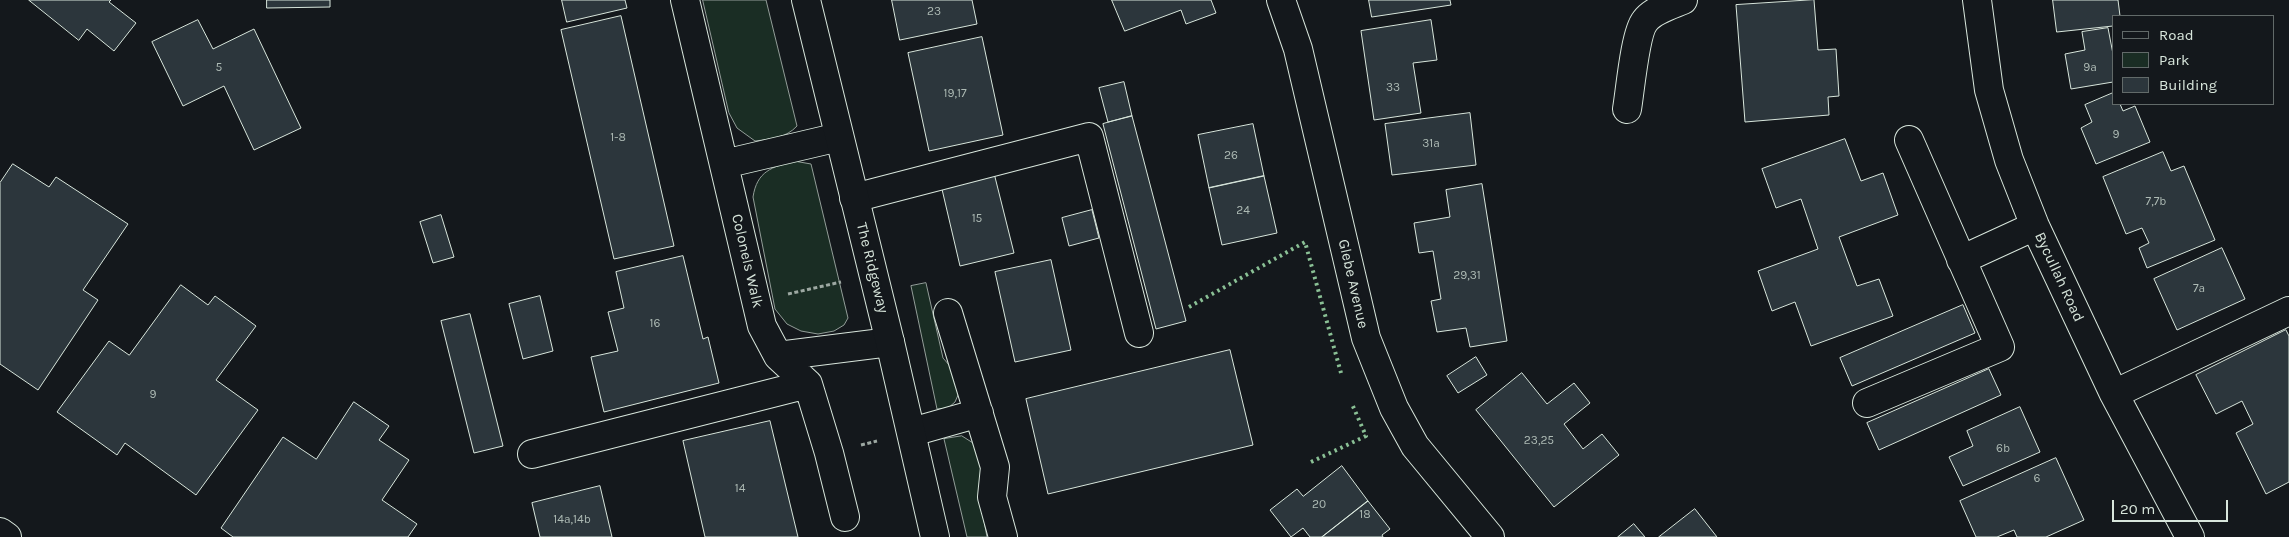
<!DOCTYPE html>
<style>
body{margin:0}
#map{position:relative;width:2289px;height:537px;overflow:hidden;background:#14181c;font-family:Karla,sans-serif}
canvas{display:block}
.legend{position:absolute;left:2112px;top:15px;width:162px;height:90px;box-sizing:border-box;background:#14181c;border:1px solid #626a69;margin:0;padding:6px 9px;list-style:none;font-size:15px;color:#d8e6dc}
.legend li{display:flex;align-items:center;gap:10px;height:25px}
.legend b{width:25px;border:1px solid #626a69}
.scale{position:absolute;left:2112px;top:500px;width:116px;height:22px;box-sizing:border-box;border:2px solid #d8e6dc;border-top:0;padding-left:6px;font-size:15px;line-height:18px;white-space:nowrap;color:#d8e6dc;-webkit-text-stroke:4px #14181c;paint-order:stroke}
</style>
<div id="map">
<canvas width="2289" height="537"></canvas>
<ul class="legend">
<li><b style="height:6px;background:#14181c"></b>Road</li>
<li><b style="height:14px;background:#1a2d24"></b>Park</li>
<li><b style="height:14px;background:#2c363c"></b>Building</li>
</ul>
<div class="scale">20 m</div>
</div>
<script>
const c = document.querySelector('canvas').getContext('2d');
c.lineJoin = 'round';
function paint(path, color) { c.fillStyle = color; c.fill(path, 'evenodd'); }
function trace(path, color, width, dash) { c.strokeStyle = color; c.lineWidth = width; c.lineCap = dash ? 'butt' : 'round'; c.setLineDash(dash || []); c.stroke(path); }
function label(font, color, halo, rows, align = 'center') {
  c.font = font + ' Karla,sans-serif'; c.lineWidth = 4; c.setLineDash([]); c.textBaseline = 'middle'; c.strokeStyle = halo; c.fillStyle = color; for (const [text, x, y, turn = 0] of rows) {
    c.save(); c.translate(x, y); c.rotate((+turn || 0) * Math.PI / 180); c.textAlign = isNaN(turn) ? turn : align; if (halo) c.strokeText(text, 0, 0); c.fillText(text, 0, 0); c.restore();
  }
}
const green = new Path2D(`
 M 703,0 L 766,0 L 797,126 C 786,138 771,139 755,141 L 737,128 L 729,113 Z
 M 794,161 L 811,164 L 848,318 L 844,325 L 834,331 L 818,334 L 801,331 L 787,324 L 775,309 L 753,197 C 757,171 772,167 794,161 Z
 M 926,283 L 943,358 L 957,374 L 962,386 L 955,402 L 948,408 L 937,409 L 911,286 Z
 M 962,436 L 981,448 L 983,459 L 980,499 L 987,537 L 967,537 L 944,439 Z`);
paint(green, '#1a2d24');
trace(green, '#939e99', 1);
const building = new Path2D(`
 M 29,0 L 111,0 L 109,2 L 136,23 L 114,51 L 87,29 L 79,40 Z
 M 267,0 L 330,0 L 330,7 L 267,8 Z
 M 562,0 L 625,0 L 627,8 L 567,22 Z
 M 892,0 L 972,0 L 977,24 L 900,40 Z
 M 1112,0 L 1211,0 L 1216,13 L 1186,24 L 1181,10 L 1125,31 Z
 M 1369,0 L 1450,0 L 1451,5 L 1372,17 Z
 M 1814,0 L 1818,50 L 1836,49 L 1839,96 L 1828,97 L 1829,115 L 1745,122 L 1736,5 Z
 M 2053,0 L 2118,0 L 2120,16 L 2113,16 L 2113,26 L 2057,32 Z
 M 621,16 L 674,246 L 614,259 L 561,30 Z
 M 198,20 L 213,49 L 254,29 L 301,128 L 254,150 L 224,86 L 183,106 L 152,42 Z
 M 1431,20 L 1437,60 L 1413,63 L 1421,113 L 1374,120 L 1361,31 Z
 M 2108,28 L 2113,54 L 2113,82 L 2071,89 L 2065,54 L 2085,50 L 2082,32 Z
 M 982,37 L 1003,135 L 929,151 L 908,53 Z
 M 1124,82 L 1132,116 L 1108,122 L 1099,88 Z
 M 2113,93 L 2113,104 L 2120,104 L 2123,111 L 2135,106 L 2150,142 L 2096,164 L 2081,128 L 2092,122 L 2085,105 Z
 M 1470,113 L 1476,165 L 1392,175 L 1385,124 Z
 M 1132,116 L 1186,321 L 1156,329 L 1103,124 Z
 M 1253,124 L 1264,176 L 1209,188 L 1198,135 Z
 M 1845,139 L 1861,181 L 1883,173 L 1898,215 L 1839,237 L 1857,286 L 1879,279 L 1893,316 L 1811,346 L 1795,302 L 1772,311 L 1758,271 L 1818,249 L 1801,199 L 1776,208 L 1762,169 Z
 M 2163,152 L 2171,171 L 2184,166 L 2215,240 L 2147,268 L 2139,248 L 2149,243 L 2142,228 L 2126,234 L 2103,177 Z
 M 13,164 L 49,187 L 56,177 L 128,224 L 83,290 L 98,300 L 38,390 L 0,364 L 0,183 Z
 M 994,173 L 1014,253 L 960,266 L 941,185 Z
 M 1264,176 L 1277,233 L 1222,245 L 1209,188 Z
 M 1482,184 L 1507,341 L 1470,347 L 1466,328 L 1437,332 L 1431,301 L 1441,299 L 1433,251 L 1419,253 L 1414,223 L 1450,217 L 1446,190 Z
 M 1092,210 L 1099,238 L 1069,246 L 1062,218 Z
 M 441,215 L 454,257 L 433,263 L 420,222 Z
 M 2222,248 L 2245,299 L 2177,330 L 2154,279 Z
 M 683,256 L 703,339 L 708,337 L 719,383 L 604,412 L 591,357 L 618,351 L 608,312 L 624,308 L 616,272 Z
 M 1051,260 L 1071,350 L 1015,362 L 995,272 Z
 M 181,285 L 208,305 L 215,296 L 256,326 L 216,380 L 258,410 L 196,495 L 125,443 L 117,455 L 57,412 L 109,341 L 129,355 Z
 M 540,296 L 553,351 L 523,359 L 509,304 Z
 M 1963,305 L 1975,333 L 1852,386 L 1840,358 Z
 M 470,314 L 503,446 L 474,453 L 441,321 Z
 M 2286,330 L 2289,336 L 2289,482 L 2266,494 L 2236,433 L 2253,424 L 2242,401 L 2216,414 L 2196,375 Z
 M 1230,350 L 1253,445 L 1048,494 L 1026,399 Z
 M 1476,357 L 1487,375 L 1458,393 L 1447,376 Z
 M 1989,369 L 2001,395 L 1879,450 L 1867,423 Z
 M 1522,373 L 1547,404 L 1574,383 L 1590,403 L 1564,424 L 1583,449 L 1602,434 L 1619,455 L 1554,507 L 1476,410 Z
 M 354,402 L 389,426 L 379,440 L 409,460 L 382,500 L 417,524 L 408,537 L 233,537 L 221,528 L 283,437 L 316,459 Z
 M 2020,407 L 2040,452 L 1963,486 L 1949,457 L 1973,446 L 1967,431 Z
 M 770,421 L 798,537 L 705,537 L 683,441 Z
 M 2056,458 L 2084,520 L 2046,537 L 2017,537 L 2014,530 L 1997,537 L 1976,537 L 1960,501 Z
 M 1342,466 L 1368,501 L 1322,537 L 1310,537 L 1303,528 L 1291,537 L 1270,510 L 1297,489 L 1303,496 Z
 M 600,486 L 612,537 L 540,537 L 532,503 Z
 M 1368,501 L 1390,529 L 1382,535 L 1383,537 L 1322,537 Z
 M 1695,509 L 1717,537 L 1659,537 Z
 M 1634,524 L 1645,537 L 1618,537 Z`);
paint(building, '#2c363c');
trace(building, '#d8e6dc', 1);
const minor = new Path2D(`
 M 685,0 L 762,326 L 778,356 L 808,384 L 829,453 L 845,517
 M 1281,0 L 1298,49 L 1366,338 L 1394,408 L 1415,446 L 1490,537
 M 1977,0 L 1989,90 L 2009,160 L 2035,226 L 2114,394 L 2190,537
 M 1627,109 C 1630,92 1635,33 1645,21 C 1653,10 1671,5 1683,0
 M 724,164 L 839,137
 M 854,198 L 1089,137 L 1139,333
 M 1961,260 L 2035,226
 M 948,313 L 995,467 L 992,497 L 1003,537
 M 778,356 L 890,342
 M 2114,394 L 2289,311
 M 1867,403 L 2000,347 L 1909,140
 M 912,432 L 979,413
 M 532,454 L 808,384`);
const major = new Path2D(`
 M 806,0 L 890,342 L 935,537
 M 0,532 L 7,537`);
trace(minor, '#d8e6dc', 30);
trace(major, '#d8e6dc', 30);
trace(new Path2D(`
 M 788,294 L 841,282
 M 861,445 L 877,441`), '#9da8a2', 3, [4, 2.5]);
trace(minor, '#14181c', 28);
trace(major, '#14181c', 28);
trace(new Path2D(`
 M 1189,307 L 1305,242 L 1341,373
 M 1311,462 L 1366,436 L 1352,404`), '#8ac095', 4, [2.5, 4]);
label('12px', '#adbab4', null, [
 ["23",934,12],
 ["5",219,68],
 ["9a",2090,68],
 ["33",1393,88],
 ["19,17",955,94],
 ["9",2116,135],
 ["1-8",618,138],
 ["31a",1431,144],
 ["26",1231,156],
 ["7,7b",2156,202],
 ["24",1243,211],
 ["15",977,219],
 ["29,31",1467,276],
 ["7a",2199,289],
 ["16",655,324],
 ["9",153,395],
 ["23,25",1539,441],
 ["6b",2003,449],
 ["6",2037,479],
 ["14",740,489],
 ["20",1319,505],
 ["18",1365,515],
 ["14a,14b",572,520]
]);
label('15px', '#d8e6dc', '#14181c', [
 ["Colonels Walk",747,261,77],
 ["The Ridgeway",872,268,76],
 ["Bycullah Road",2059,277,65],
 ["Glebe Avenue",1353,284,77]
]);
</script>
